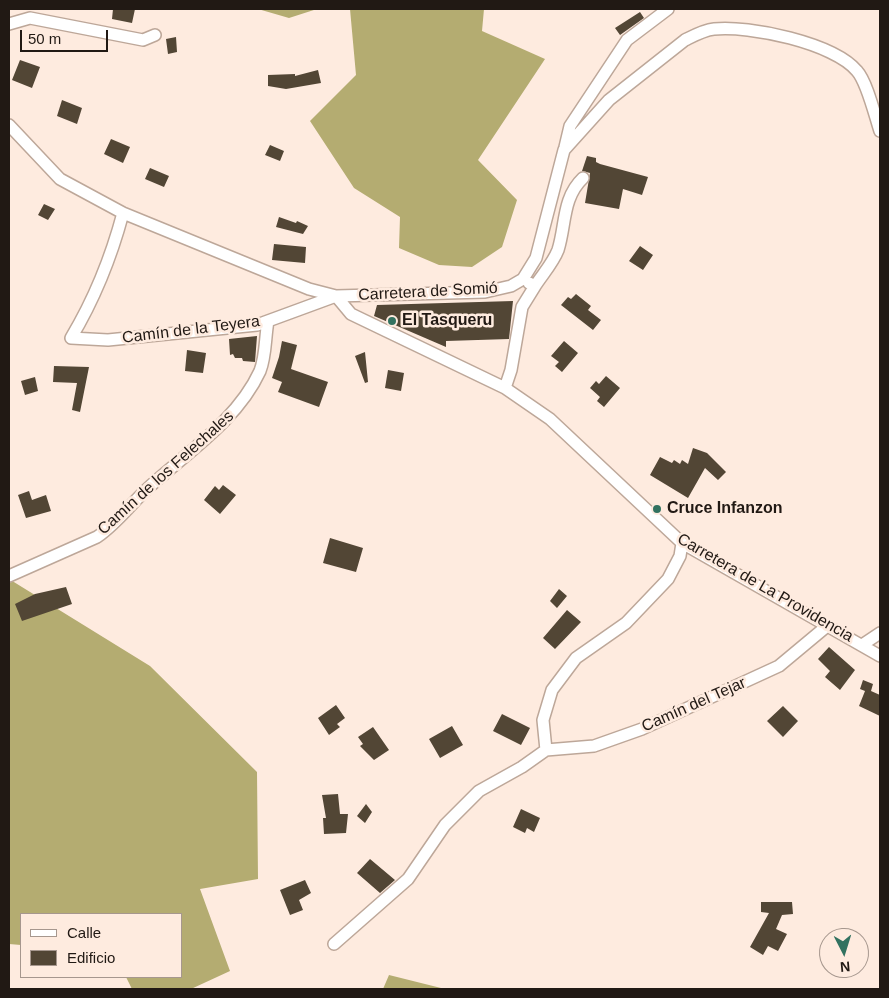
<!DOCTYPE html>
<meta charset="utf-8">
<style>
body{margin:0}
#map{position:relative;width:889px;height:998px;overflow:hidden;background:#feebdf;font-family:Arial,sans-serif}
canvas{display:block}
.frame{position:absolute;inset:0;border:10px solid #211914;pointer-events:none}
.legend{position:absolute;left:20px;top:913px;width:162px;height:65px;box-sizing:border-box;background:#feebdf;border:1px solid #a6978e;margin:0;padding:6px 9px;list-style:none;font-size:15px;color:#211914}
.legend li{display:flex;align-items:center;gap:10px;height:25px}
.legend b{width:25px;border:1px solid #a6978e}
.north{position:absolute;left:819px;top:928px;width:50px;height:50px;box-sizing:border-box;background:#feebdf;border:1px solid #a6978e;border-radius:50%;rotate:175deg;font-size:14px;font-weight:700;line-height:20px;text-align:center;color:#211914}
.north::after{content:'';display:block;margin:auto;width:18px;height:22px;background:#327260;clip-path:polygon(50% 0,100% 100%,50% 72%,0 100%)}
.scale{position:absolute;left:20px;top:30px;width:88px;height:22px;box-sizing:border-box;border:2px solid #211914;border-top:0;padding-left:6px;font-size:15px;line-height:18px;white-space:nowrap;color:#211914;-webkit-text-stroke:4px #feebdf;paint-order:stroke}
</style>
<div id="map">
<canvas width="889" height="998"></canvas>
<div class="frame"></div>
<ul class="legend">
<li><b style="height:6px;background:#fff"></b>Calle</li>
<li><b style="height:14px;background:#524635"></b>Edificio</li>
</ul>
<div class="north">N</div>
<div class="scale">50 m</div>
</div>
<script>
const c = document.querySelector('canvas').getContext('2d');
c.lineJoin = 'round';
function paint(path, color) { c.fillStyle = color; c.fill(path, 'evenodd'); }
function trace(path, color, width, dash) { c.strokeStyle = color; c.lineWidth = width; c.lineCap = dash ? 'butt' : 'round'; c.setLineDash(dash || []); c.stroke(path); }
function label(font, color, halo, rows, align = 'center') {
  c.font = font + ' Arial,sans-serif'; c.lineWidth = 5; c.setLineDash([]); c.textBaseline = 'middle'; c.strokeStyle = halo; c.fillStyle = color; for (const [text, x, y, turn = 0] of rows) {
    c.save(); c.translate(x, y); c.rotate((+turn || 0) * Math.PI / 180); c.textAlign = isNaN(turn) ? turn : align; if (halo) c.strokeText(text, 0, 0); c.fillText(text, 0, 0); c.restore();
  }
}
paint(new Path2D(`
 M 258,9 L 317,9 L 289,18 Z
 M 350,9 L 484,9 L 482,31 L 545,59 L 478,160 L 517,200 L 502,247 L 472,267 L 439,265 L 399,248 L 400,217 L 354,188 L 310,121 L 356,75 Z
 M 9,579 L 150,666 L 257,772 L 258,879 L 200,889 L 230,971 L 191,989 L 132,989 L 126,977 L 181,977 L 181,914 L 21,914 L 21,945 L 9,944 Z
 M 389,975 L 445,989 L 383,989 Z`), '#b4ac71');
paint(new Path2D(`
 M 113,9 L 135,9 L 132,23 L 112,19 Z
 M 640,12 L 644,18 L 620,35 L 615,28 Z
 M 176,37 L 177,52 L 168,54 L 166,39 Z
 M 20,60 L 40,67 L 32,88 L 12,80 Z
 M 318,70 L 321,83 L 286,89 L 268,86 L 268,75 L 295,74 L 295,76 Z
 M 62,100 L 82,108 L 77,124 L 57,116 Z
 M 111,139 L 130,147 L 123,163 L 104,154 Z
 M 270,145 L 284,151 L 280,161 L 265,155 Z
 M 587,156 L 596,158 L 596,162 L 600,164 L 648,177 L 642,195 L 623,189 L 619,209 L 585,203 L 590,173 L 582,171 Z
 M 150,168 L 169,176 L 164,187 L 145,179 Z
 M 44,204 L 55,209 L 48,220 L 38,215 Z
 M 279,217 L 296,223 L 297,221 L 308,226 L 303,234 L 276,227 Z
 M 274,244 L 306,247 L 305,263 L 272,260 Z
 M 640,246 L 653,255 L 643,270 L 629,261 Z
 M 576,294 L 591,306 L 588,310 L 601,320 L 593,330 L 561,305 L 568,297 L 571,299 Z
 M 513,301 L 509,339 L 446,341 L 446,347 L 374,316 L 377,305 Z
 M 257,336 L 255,362 L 243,361 L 242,358 L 235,358 L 233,354 L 230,355 L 229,339 Z
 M 282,341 L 297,345 L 291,369 L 328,382 L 319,407 L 278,392 L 282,382 L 272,378 L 279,357 Z
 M 564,341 L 578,353 L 562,372 L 555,366 L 559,362 L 551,356 Z
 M 187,350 L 206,353 L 203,373 L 185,371 Z
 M 365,352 L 368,382 L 365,383 L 355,356 Z
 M 54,366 L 89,367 L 80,412 L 72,410 L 77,383 L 53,382 Z
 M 388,370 L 404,373 L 401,391 L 385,388 Z
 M 606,376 L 620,388 L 604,407 L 597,401 L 600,397 L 590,388 L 596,381 L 599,384 Z
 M 35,377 L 38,391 L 25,395 L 21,381 Z
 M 693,448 L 707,453 L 726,472 L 718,480 L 705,468 L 688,498 L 650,475 L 660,457 L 672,463 L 674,460 L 680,464 L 682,460 L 688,464 Z
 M 223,485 L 236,495 L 220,514 L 204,500 L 215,486 L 219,490 Z
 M 29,491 L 32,500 L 46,495 L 51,511 L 26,518 L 18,495 Z
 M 330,538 L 363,548 L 356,572 L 323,563 Z
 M 66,587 L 72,604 L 22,621 L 15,604 L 35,594 Z
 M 559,589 L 567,596 L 557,608 L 550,601 Z
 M 567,610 L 581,622 L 555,649 L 543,638 Z
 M 829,647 L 855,670 L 840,690 L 825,677 L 830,671 L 818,659 Z
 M 863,680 L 873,684 L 871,691 L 880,695 L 880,716 L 859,706 L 865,691 L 860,689 Z
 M 336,705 L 345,718 L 337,724 L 340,727 L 329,735 L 318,718 Z
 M 783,706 L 798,721 L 783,737 L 767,721 Z
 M 502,714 L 530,728 L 521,745 L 493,731 Z
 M 452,726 L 463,745 L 440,758 L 429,739 Z
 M 373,727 L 389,750 L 374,760 L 360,746 L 363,744 L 358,737 Z
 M 338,794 L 340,814 L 348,814 L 346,833 L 324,834 L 323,818 L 326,818 L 322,795 Z
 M 366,804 L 372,812 L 365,823 L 357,816 Z
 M 521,809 L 540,818 L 534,832 L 527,828 L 525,833 L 513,827 Z
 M 370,859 L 395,880 L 380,893 L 357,873 Z
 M 305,880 L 311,893 L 299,900 L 303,910 L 290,915 L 280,890 Z
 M 761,902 L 792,902 L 793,914 L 782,915 L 776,929 L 787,934 L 778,951 L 768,946 L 763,955 L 750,947 L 769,913 L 761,912 Z`), '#524635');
const minor = new Path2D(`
 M 9,24 L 30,18 L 143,40 L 155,35
 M 9,125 L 60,179 L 123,213 L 309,289 L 336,296 L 485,292 L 511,286 L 523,279 L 536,258 L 564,150 L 609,100 L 685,40 C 695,35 704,30 714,29 C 749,25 834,43 857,71 C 867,82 875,116 880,131
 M 565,147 L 570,126 L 627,40 L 668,9
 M 123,213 C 111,258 95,298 71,338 L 108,340 L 257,325 L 336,296
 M 535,286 C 542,275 553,263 558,250 C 566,225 562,198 583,178
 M 336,296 L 351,314 L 505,388 L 550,419 L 682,543 L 880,656
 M 505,388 L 511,370 L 522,307 L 535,286 L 529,283
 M 9,576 L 97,537 C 116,524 130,505 147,489 C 186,453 237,421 260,371 C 266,356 265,337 268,321
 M 862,645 L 880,633
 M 546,750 L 594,746 L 642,729 L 779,666 L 827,626
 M 334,944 L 408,879 L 445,825 L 479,791 L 522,767 L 546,750 L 543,720 L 552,690 L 576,658 L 626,623 L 668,579 L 680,556 L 682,543`);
trace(minor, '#bda799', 14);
trace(minor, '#fff', 11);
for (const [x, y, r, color] of [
 [392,321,5,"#327260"],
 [657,509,5,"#327260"]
]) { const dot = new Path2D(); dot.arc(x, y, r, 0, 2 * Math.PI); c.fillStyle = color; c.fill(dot); trace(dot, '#feebdf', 2); }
label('16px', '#211914', '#feebdf', [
 ["Carretera de Somió",428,292,-3],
 ["Camín de la Teyera",191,330,-7],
 ["Camín de los Felechales",166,473,-42],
 ["Carretera de La Providencia",765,588,30],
 ["Camín del Tejar",694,705,-24]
]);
label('bold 16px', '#211914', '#feebdf', [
 ["El Tasqueru",402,321],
 ["Cruce Infanzon",667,509]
], 'left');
</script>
